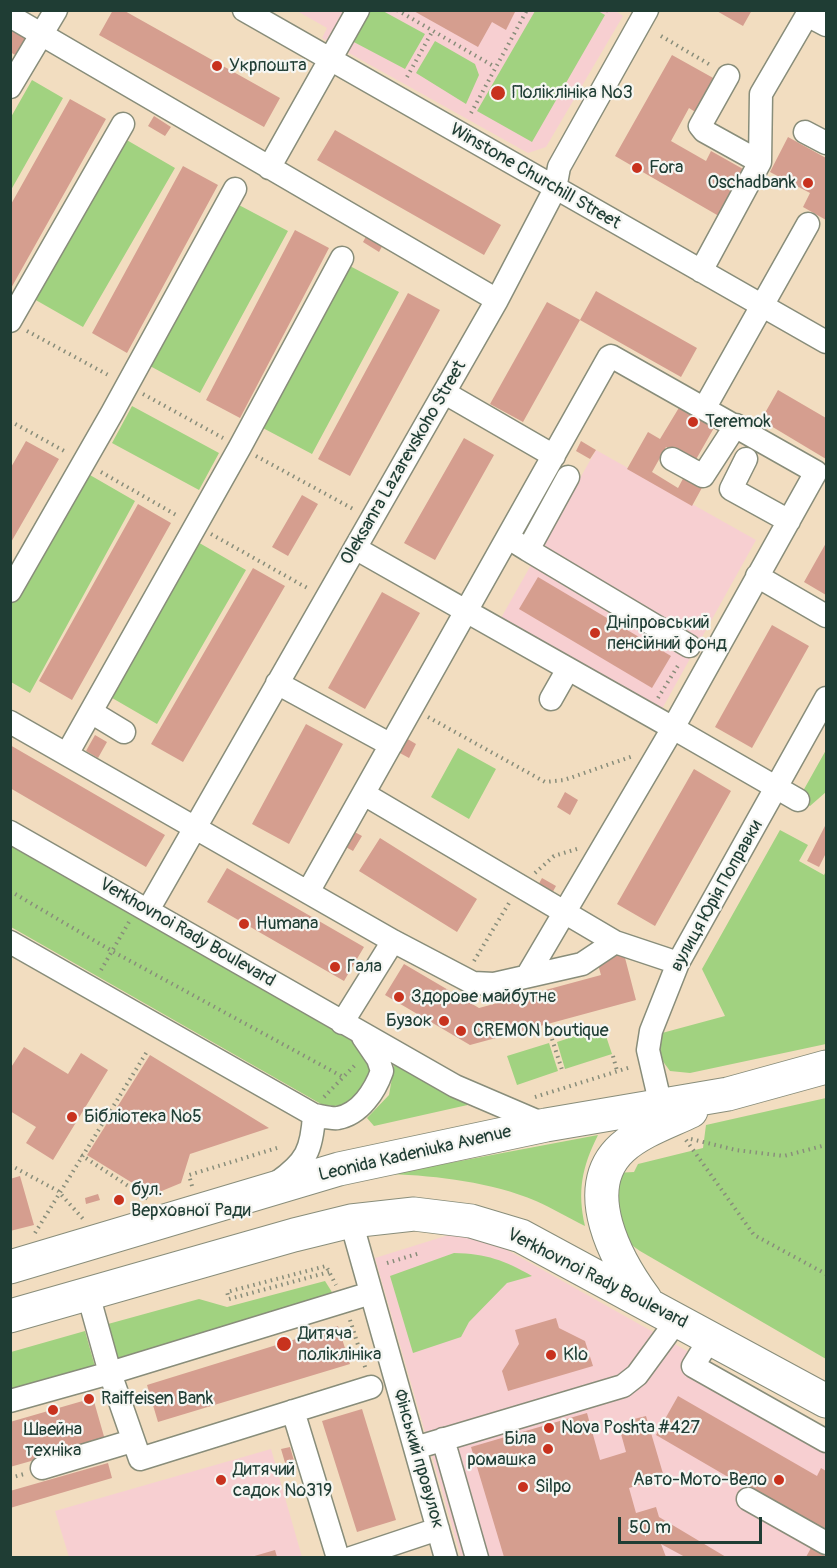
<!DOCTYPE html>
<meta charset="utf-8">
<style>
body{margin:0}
#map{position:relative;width:837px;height:1568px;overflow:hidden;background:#f2ddc0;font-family:Pangolin,sans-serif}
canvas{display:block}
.frame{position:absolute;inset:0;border:12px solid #1f3d34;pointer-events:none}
.scale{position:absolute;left:618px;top:1517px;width:144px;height:27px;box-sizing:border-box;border:3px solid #1f3d34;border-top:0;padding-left:8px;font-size:18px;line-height:21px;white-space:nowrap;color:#1f3d34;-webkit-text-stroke:4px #f6f6f2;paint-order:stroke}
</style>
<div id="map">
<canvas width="837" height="1568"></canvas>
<div class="frame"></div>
<div class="scale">50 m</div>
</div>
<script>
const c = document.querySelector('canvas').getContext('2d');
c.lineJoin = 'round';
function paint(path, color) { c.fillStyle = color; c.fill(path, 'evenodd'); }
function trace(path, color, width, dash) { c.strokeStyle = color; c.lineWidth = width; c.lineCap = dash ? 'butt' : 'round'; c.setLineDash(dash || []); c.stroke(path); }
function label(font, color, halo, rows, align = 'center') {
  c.font = font + ' Pangolin,sans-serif'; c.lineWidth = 4.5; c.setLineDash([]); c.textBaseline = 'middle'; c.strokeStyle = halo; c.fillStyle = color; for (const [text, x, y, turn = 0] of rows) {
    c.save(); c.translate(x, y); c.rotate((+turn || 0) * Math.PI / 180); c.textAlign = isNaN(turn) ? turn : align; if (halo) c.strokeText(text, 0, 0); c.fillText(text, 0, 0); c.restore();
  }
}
paint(new Path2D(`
 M 614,10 L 623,16 L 546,147 L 528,153 L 322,38 L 327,28 L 297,11 Z
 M 596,450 L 756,540 L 662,709 L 501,618 Z
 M 455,1233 L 484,1237 L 826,1429 L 826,1557 L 461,1557 L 375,1258 Z
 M 271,1449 L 302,1557 L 69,1557 L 55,1511 Z`), '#f7cfd1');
paint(new Path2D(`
 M 367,11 L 383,11 L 425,34 L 405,69 L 350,40 Z
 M 535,11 L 598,11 L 605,15 L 532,142 L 477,111 Z
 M 435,41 L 475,64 L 479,75 L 466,104 L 416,73 Z
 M 32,80 L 63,98 L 11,190 L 11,117 Z
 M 125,139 L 175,168 L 83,327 L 34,299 Z
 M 237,204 L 288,231 L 200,393 L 150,366 Z
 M 348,265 L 399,292 L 312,454 L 261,427 Z
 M 132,406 L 219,453 L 199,490 L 112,443 Z
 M 83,471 L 135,501 L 30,693 L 11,682 L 11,598 Z
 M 196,541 L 246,570 L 157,724 L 107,695 Z
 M 458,748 L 496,769 L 469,819 L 431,797 Z
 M 826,750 L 826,792 L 810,806 L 798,800 Z
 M 780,830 L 808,845 L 799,861 L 824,875 L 826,871 L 826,1044 L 690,1073 L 670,1071 L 656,1052 L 662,1033 L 725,1016 L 702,969 Z
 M 11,843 L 355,1037 L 371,1056 L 372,1081 C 354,1098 348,1111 321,1104 L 11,927 Z
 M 603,1027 L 612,1054 L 565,1069 L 557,1042 Z
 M 549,1043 L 558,1071 L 517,1085 L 507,1056 Z
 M 395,1061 L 472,1104 L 374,1126 L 367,1118 L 389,1095 Z
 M 826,1098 L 826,1359 L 640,1251 C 608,1229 615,1208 615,1173 L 634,1172 L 638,1164 L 703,1148 L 706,1125 Z
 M 598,1135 C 582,1167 577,1191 585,1226 C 569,1218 552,1208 536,1201 C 491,1182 438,1176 391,1174 Z
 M 454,1253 C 487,1254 504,1260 532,1276 L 507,1283 L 469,1322 L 461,1337 L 413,1353 L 390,1276 Z
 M 325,1281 L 335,1297 L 119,1363 L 108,1324 L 199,1299 L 227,1307 Z
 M 85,1331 L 96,1370 L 11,1393 L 11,1352 Z`), '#a1d280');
paint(new Path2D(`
 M 113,10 L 123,10 L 280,98 L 264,127 L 99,35 Z
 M 412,10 L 516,10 L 506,30 L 492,22 L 478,47 Z
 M 715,10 L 752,10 L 743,26 Z
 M 10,27 L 28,38 L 17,56 L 10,52 Z
 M 672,55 L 715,79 L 697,113 L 689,108 L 671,141 L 706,161 L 711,151 L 750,173 L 724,219 L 615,156 Z
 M 70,99 L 106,119 L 10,290 L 10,206 Z
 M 154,116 L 171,127 L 165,136 L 148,126 Z
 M 335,130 L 501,225 L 484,255 L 317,160 Z
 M 788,137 L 826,158 L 826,220 L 803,207 L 810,193 L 770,172 Z
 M 183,166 L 218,185 L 127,353 L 92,333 Z
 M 295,230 L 329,248 L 240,418 L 206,400 Z
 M 369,231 L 385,241 L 379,252 L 363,242 Z
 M 596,291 L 697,348 L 681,377 L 580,320 Z
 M 408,293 L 440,310 L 350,476 L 318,459 Z
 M 547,302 L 580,320 L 523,422 L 490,404 Z
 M 778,390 L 826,418 L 826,459 L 761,420 Z
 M 680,406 L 715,426 L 694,463 L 666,447 L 652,472 L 678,488 L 686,473 L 704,484 L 692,506 L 627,469 L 648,432 L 660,439 Z
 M 464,438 L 494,455 L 435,560 L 404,543 Z
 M 26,441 L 59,459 L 10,544 L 10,469 Z
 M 581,441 L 596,450 L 590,459 L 576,451 Z
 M 302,495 L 318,504 L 288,556 L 272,547 Z
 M 138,504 L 171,523 L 72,700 L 39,681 Z
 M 826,543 L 826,595 L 804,582 Z
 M 253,568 L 285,586 L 183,762 L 151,744 Z
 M 538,577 L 671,656 L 652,688 L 519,609 Z
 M 382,592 L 420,613 L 365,709 L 328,688 Z
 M 772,625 L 809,646 L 752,748 L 715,727 Z
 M 306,724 L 343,744 L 289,844 L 252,824 Z
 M 95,735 L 107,742 L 98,758 L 86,751 Z
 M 406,738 L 416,744 L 409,758 L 398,752 Z
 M 10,745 L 165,835 L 146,867 L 10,788 Z
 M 694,769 L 731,791 L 655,926 L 617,904 Z
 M 565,792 L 578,800 L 570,815 L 557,807 Z
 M 826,824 L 826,853 L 819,867 L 807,861 Z
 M 353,831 L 362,836 L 353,851 L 344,846 Z
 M 380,838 L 477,899 L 457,932 L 359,871 Z
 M 227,868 L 364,947 L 344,981 L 207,902 Z
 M 542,878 L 556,886 L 550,897 L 536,889 Z
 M 624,954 L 636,1000 L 470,1045 L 385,995 L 404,964 L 479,1008 L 601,975 L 597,961 Z
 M 24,1047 L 68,1074 L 81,1053 L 108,1070 L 53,1160 L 26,1143 L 36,1127 L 10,1111 L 10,1069 Z
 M 150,1055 L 269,1128 L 190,1154 L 181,1183 L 152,1195 L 87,1155 Z
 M 20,1176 L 34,1225 L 10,1231 L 10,1179 Z
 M 98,1194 L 100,1200 L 86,1204 L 85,1198 Z
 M 556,1318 L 559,1328 L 585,1341 L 593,1366 L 508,1391 L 502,1371 L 519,1344 L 515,1330 Z
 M 338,1326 L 350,1364 L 158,1422 L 147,1385 Z
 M 678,1396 L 817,1476 L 821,1468 L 826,1471 L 826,1534 L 656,1435 Z
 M 93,1398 L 105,1440 L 10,1467 L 10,1422 Z
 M 362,1409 L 396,1520 L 357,1532 L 322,1421 Z
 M 587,1413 L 600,1460 L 626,1452 L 618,1423 L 646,1416 L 664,1477 L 629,1488 L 636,1513 L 656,1507 L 659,1517 L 726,1557 L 685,1557 L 661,1544 L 666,1557 L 504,1557 L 471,1447 Z
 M 290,1447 L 295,1464 L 286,1466 L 281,1449 Z
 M 108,1463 L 112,1478 L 10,1508 L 10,1491 Z
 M 811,1548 L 826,1556 L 826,1557 L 806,1557 Z
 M 275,1550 L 277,1557 L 251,1557 Z`), '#d59e8f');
const minor = new Path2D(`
 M 244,10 L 826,342
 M 807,15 L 826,25
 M 10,16 L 497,300
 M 728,76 L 700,126 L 704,131 L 760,162
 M 10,87 L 56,10
 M 805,132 L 826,143
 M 269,168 L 358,10
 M 701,271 L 760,162 L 761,94 L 810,10
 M 10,321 L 123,124
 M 445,393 L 554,456
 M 705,407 L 808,224
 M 672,459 L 703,476 L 736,425
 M 746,459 L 731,489 L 789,521
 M 515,542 L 528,550 L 568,477
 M 528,550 L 689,646
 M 757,576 L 826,616
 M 10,591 L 112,413 L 235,189
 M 277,683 L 391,745
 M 551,699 L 568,669
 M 91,712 L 124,732
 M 10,722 L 393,941 L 473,983 L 494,984 L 582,964 L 615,942 L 678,963
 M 67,754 L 240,447 L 342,258
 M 364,794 L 615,942
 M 10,832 L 455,1086 L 546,1125
 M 308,892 C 409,714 510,536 609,357 L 611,356 L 816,472 L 673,728 C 567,669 461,608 355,548
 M 148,910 L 497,300 L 555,189 L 559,167 L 647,10
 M 10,942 L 314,1115 C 312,1150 306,1162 278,1182
 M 527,976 L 673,728 L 798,800
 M 342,1023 L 393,941
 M 661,1106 L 648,1050 L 651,1031 L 678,963 L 826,698
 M 314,1115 C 321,1116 331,1119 338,1118 C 360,1114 375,1091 382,1071 L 378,1059 L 363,1037
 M 351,1221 L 446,1558
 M 711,1337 L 693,1366 L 826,1441
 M 371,1387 L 140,1459 L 110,1373 L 371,1293
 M 10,1401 L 110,1373 L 88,1294
 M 293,1411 L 338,1558
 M 443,1439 L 477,1558
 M 415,1448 L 623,1386 L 637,1375 L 678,1319
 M 42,1468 L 132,1441
 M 748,1499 L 826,1543
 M 351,1558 L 438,1529`);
const highway = new Path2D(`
 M 10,1267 L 339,1169 L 546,1125 L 728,1094 L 826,1067
 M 645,1299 C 617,1261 577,1189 622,1148 C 641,1131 668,1122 691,1111
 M 10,1316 L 294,1235 L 351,1221 L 414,1214 L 471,1221 L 521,1236 L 826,1401`);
trace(minor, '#888d7a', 25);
trace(highway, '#888d7a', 35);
trace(new Path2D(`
 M 397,10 L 495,67
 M 607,10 L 610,12
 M 661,36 L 712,66
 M 407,77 L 432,32
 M 471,113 L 527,10
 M 27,331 L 110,376
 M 143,394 L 223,438
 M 10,421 L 66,452
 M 256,456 L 355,510
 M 101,472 L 178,516
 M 211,534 L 309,589
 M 658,698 L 679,664
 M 428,717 L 545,782 L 564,780 L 633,756
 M 535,873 L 554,856 L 577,849
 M 10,891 L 112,951 L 343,1077
 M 474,961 L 509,903
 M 101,970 L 129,922
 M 552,1039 L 563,1073
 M 613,1056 L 617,1071
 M 324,1097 L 357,1063
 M 535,1097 L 631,1067
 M 691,1139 L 736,1150 L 784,1156 L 826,1145
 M 686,1140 L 754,1235 L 826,1274
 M 81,1155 L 148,1199
 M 10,1165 L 58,1191 L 84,1220
 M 192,1186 L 189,1175 L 277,1148
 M 35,1233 L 148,1050
 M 387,1263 L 420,1253
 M 329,1272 L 229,1299 L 227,1292 L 326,1266 L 336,1285
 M 350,1320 L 366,1370
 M 10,1478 L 24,1474`), '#888d7a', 4, [1.5, 4.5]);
trace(minor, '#fff', 22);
trace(highway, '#fff', 33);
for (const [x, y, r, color] of [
 [217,66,6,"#c8321e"],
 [498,93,8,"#c8321e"],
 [637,168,6,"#c8321e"],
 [808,183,6,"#c8321e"],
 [693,422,6,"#c8321e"],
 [595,633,6,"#c8321e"],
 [244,924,6,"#c8321e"],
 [335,967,6,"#c8321e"],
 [399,997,6,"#c8321e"],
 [444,1021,6,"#c8321e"],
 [461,1031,6,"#c8321e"],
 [72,1117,6,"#c8321e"],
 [119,1200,6,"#c8321e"],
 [284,1344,8,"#c8321e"],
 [551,1355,6,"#c8321e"],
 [89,1399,6,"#c8321e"],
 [53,1410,6,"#c8321e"],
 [549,1428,6,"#c8321e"],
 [548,1449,6,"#c8321e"],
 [221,1480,6,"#c8321e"],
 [779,1480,6,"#c8321e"],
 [523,1487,6,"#c8321e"]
]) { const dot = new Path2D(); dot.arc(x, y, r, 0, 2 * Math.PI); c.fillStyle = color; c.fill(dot); trace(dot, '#f6f6f2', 2); }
label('18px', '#1f3d34', '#f6f6f2', [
 ["Укрпошта",229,66],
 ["Поліклініка №3",512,93],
 ["Fora",649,168],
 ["Oschadbank",796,183,"right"],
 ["Teremok",705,422],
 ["Дніпровський",607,623],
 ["пенсійний фонд",607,644],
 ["Humana",256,924],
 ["Гала",347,967],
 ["Здорове майбутнє",411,997],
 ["Бузок",432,1021,"right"],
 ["CREMON boutique",473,1031],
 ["Бібліотека №5",84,1117],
 ["бул.",131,1190],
 ["Верховної Ради",131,1211],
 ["Дитяча",298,1334],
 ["поліклініка",298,1355],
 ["Klo",563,1355],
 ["Raiffeisen Bank",101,1399],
 ["Nova Poshta #427",561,1428],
 ["Швейна",53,1430,"center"],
 ["техніка",53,1451,"center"],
 ["Біла",536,1439,"right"],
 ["ромашка",536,1460,"right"],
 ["Дитячий",233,1470],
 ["садок №319",233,1491],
 ["Авто-Мото-Вело",767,1480,"right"],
 ["Silpo",535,1487]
], 'left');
label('18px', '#1f3d34', '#f6f6f2', [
 ["Winstone Churchill Street",535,177,30],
 ["Oleksanra Lazarevskoho Street",404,463,-60],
 ["вулиця Юрія Поправки",717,896,-61],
 ["Verkhovnoi Rady Boulevard",187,933,30],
 ["Leonida Kadeniuka Avenue",415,1154,-13],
 ["Verkhovnoi Rady Boulevard",597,1279,27],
 ["Фінський провулок",418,1459,74]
]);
</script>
